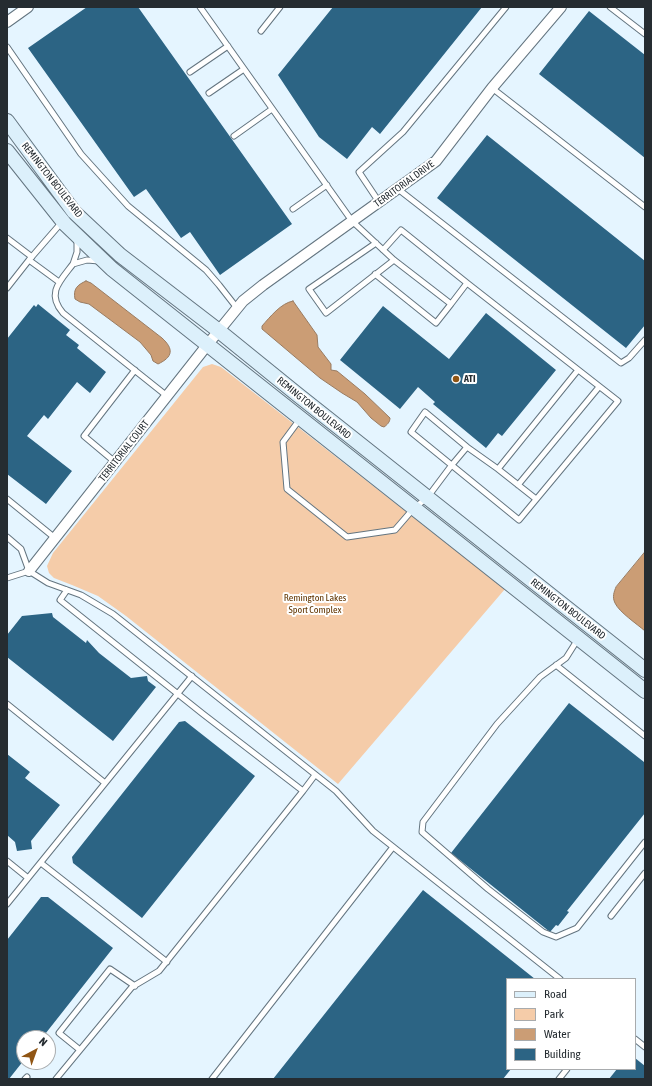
<!DOCTYPE html>
<style>
body{margin:0}
#map{position:relative;width:652px;height:1086px;overflow:hidden;background:#e5f5ff;font-family:"Asap Condensed",sans-serif}
canvas{display:block}
.frame{position:absolute;inset:0;border:8px solid #252c31;pointer-events:none}
.legend{position:absolute;left:506px;top:978px;width:130px;height:92px;box-sizing:border-box;background:#fff;border:1px solid #a8abad;margin:0;padding:5px 7px;list-style:none;font-size:12px;color:#252c31}
.legend li{display:flex;align-items:center;gap:8px;height:20px}
.legend b{width:20px;border:1px solid #a8abad}
.north{position:absolute;left:16px;top:1030px;width:40px;height:40px;box-sizing:border-box;background:#fff;border:1px solid #a8abad;border-radius:50%;rotate:41deg;font-size:11px;font-weight:700;line-height:16px;text-align:center;color:#252c31}
.north::after{content:'';display:block;margin:auto;width:14px;height:18px;background:#905514;clip-path:polygon(50% 0,100% 100%,50% 72%,0 100%)}
</style>
<div id="map">
<canvas width="652" height="1086"></canvas>
<div class="frame"></div>
<ul class="legend">
<li><b style="height:5px;background:#dcf0fb"></b>Road</li>
<li><b style="height:11px;background:#f5cca9"></b>Park</li>
<li><b style="height:11px;background:#cb9d75"></b>Water</li>
<li><b style="height:11px;background:#2c6484"></b>Building</li>
</ul>
<div class="north">N</div>
</div>
<script>
const c = document.querySelector('canvas').getContext('2d');
c.lineJoin = 'round';
function paint(path, color) { c.fillStyle = color; c.fill(path, 'evenodd'); }
function trace(path, color, width, dash) { c.strokeStyle = color; c.lineWidth = width; c.lineCap = dash ? 'butt' : 'round'; c.setLineDash(dash || []); c.stroke(path); }
function label(font, color, halo, rows, align = 'center') {
  c.font = font + ' "Asap Condensed",sans-serif'; c.lineWidth = 4; c.setLineDash([]); c.textBaseline = 'middle'; c.strokeStyle = halo; c.fillStyle = color; for (const [text, x, y, turn = 0] of rows) {
    c.save(); c.translate(x, y); c.rotate((+turn || 0) * Math.PI / 180); c.textAlign = isNaN(turn) ? turn : align; if (halo) c.strokeText(text, 0, 0); c.fillText(text, 0, 0); c.restore();
  }
}
paint(new Path2D(`
 M 212,364 L 221,367 L 505,589 L 338,784 L 126,616 L 98,596 L 72,585 L 54,578 L 49,573 L 47,566 L 53,553 L 203,367 Z`), '#f5cca9');
const water = new Path2D(`
 M 86,281 L 91,283 L 162,338 C 174,349 173,357 158,364 L 153,361 L 151,355 L 140,342 L 89,304 L 80,302 L 75,299 C 73,289 77,285 86,281 Z
 M 293,301 L 317,335 L 318,347 L 331,364 L 331,370 L 337,371 L 365,394 L 390,418 C 390,422 387,425 384,427 L 381,426 L 371,418 L 357,402 L 342,393 L 320,378 L 262,329 L 262,326 C 270,317 281,303 293,301 Z
 M 645,552 L 645,631 C 637,624 619,612 615,603 C 612,597 614,592 616,587 Z`);
paint(water, '#cb9d75');
trace(water, '#997b61', 1);
paint(new Path2D(`
 M 87,7 L 138,7 L 292,224 L 220,275 L 190,232 L 181,238 L 146,189 L 134,197 L 28,48 Z
 M 333,7 L 482,7 L 380,134 L 372,127 L 347,159 L 319,137 L 278,75 Z
 M 589,11 L 645,55 L 645,158 L 539,74 Z
 M 487,135 L 645,261 L 645,325 L 626,348 L 437,198 Z
 M 38,304 L 70,330 L 66,335 L 79,345 L 77,348 L 106,372 L 90,393 L 77,382 L 48,419 L 44,415 L 27,436 L 72,471 L 46,504 L 7,474 L 7,339 L 34,305 L 36,307 Z
 M 383,306 L 449,359 L 486,313 L 556,370 L 502,436 L 498,433 L 486,448 L 433,404 L 435,402 L 418,387 L 400,409 L 340,360 Z
 M 52,613 L 53,617 L 86,643 L 87,640 L 99,653 L 131,678 L 147,676 L 148,681 L 156,687 L 113,741 L 7,657 L 7,635 L 22,616 Z
 M 569,703 L 644,762 L 645,760 L 645,813 L 567,911 L 569,912 L 558,926 L 556,925 L 550,932 L 451,853 Z
 M 185,721 L 255,776 L 142,918 L 73,863 L 72,857 L 179,722 Z
 M 7,754 L 30,772 L 25,778 L 60,805 L 31,841 L 32,849 L 17,851 L 15,842 L 7,835 Z
 M 423,890 L 535,979 L 507,979 L 507,1069 L 511,1069 L 503,1079 L 273,1079 Z
 M 41,897 L 48,897 L 113,948 L 42,1038 L 24,1038 L 24,1060 L 9,1079 L 7,1079 L 7,940 Z
 M 635,1058 L 645,1066 L 645,1079 L 609,1079 L 617,1069 L 635,1069 Z`), '#2c6484');
const lane = new Path2D(`
 M 200,7 L 352,221 L 394,260 L 451,304 L 467,283 L 618,401 L 519,520 L 411,432 L 425,412 L 467,447 L 451,466 L 427,498 L 414,508 L 395,530 L 347,537 L 287,489 L 283,442 L 300,419
 M 610,7 L 645,34
 M 261,31 L 280,7
 M 7,47 L 81,154 L 128,206 L 206,270 L 219,285 L 237,308
 M 190,72 L 228,46
 M 492,88 L 645,207
 M 209,93 L 244,69
 M 234,136 L 272,109
 M 398,189 L 621,363 L 629,358 L 645,340
 M 379,202 L 359,172 L 403,132 L 506,7
 M 293,209 L 327,185
 M 7,238 L 32,257
 M 77,239 L 77,252 L 73,264 L 87,260 L 99,261
 M 376,243 L 309,289 L 326,313 L 394,260
 M 383,250 L 401,230 L 467,283
 M 73,264 C 60,281 46,293 63,313 L 167,396
 M 375,274 L 436,323 L 451,304
 M 59,282 L 29,260 L 62,222
 M 7,288 L 29,260
 M 467,447 L 498,469 L 536,499
 M 115,462 L 84,436 L 135,370
 M 498,469 L 578,370
 M 518,485 L 599,387
 M 7,499 L 55,538
 M 7,537 L 21,549 L 29,571 L 48,583 L 81,595 L 113,614 L 336,791 L 373,831 L 560,979
 M 7,578 L 29,571
 M 67,590 L 60,600 L 203,714 L 303,791 L 315,775
 M 578,639 L 566,658 L 540,677 L 497,724 L 423,822 L 422,832 L 488,889 L 543,932 L 556,937 L 577,928 L 645,842
 M 556,665 L 645,736
 M 7,704 L 105,783
 M 7,861 L 28,878
 M 41,863 L 167,962
 M 7,904 L 192,676
 M 611,916 L 645,873
 M 635,1039 L 645,1047
 M 80,1050 L 59,1033 L 110,969 L 135,986
 M 25,1079 L 27,1077
 M 56,1079 L 132,987 L 159,971 L 303,791
 M 212,1079 L 393,847
 M 559,1079 L 567,1069`);
const street = new Path2D(`
 M 7,22 L 28,7
 M 29,571 L 208,344 L 243,301 L 263,285 L 436,161 L 492,88 L 561,7`);
const secondary = new Path2D(`
 M 7,121 L 74,212 L 120,255 L 219,331 L 298,395 L 645,670
 M 7,151 L 65,224 L 112,269 L 645,691`);
trace(lane, '#647580', 7);
trace(street, '#647580', 12);
trace(secondary, '#647580', 16);
trace(lane, '#fff', 5);
trace(street, '#fff', 10);
trace(secondary, '#dcf0fb', 14);
for (const [x, y, r, color] of [
 [456,379,4,"#905514"]
]) { const dot = new Path2D(); dot.arc(x, y, r, 0, 2 * Math.PI); c.fillStyle = color; c.fill(dot); trace(dot, '#fff', 1.5); }
label('10px', '#252c31', '#fff', [
 ["REMINGTON BOULEVARD",52,180,52],
 ["TERRITORIAL DRIVE",404,184,-36],
 ["REMINGTON BOULEVARD",314,408,39],
 ["TERRITORIAL COURT",124,451,-52],
 ["REMINGTON BOULEVARD",568,609,38]
]);
label('bold 10px', '#252c31', '#fff', [
 ["ATI",464,379]
], 'left');
label('10px', '#613500', '#fff', [
 ["Remington Lakes",315,598],
 ["Sport Complex",315,610]
]);
</script>
